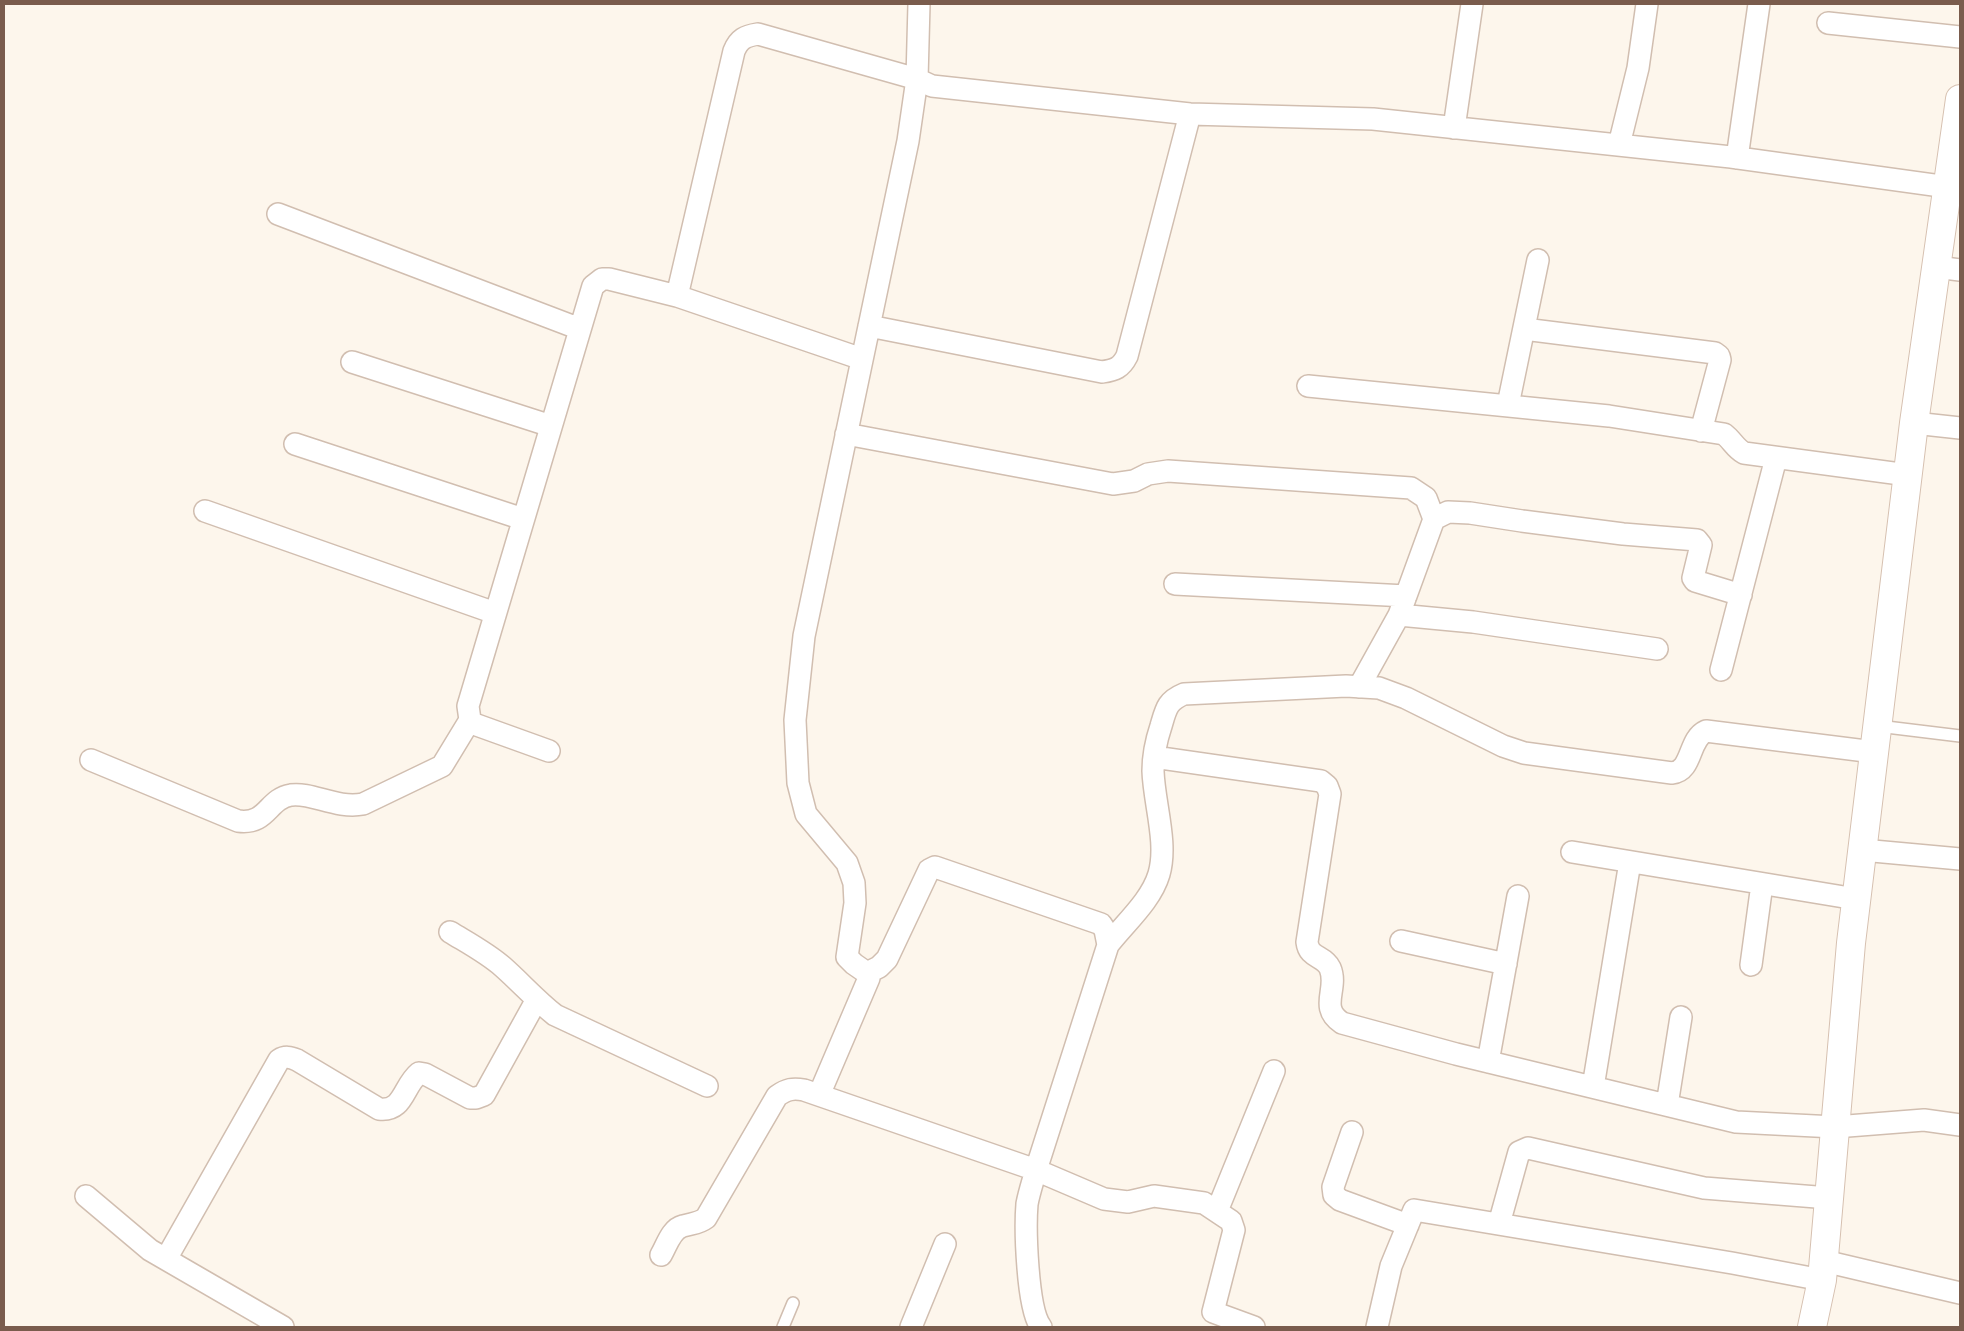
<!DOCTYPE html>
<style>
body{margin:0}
#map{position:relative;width:1964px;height:1331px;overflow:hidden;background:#fdf6ec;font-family:"DejaVu Sans",sans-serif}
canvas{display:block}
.frame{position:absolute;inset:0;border:5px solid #7a5c4d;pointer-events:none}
</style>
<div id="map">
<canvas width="1964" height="1331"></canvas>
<div class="frame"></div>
</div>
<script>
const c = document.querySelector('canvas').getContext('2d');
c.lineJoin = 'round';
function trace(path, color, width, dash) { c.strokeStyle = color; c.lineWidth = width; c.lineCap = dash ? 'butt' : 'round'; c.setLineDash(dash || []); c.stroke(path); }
const lane = new Path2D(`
 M 1878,726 L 1960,736
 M 783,1327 L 793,1303`);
const street = new Path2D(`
 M 1828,23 L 1960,37
 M 1454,128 L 1472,4
 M 1619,145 L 1638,68 L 1647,4
 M 1737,158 L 1759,4
 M 278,214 L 580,329
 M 1936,267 L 1960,270
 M 677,296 L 734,51 C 739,39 745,36 758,34 L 917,79 L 932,86 L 1190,114 L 1373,119 L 1731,157 L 1948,187
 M 869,326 L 1102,372 C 1115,370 1121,368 1127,356 L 1190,114
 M 1524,329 L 1715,353 L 1719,356 L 1720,360 L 1701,431
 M 352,362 L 551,426
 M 1308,386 L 1609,416 L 1724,434 C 1732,440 1735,448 1744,453 L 1908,475
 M 1508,405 L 1538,260
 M 1914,423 L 1960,428
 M 846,434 L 1113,484 L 1134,481 L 1148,474 L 1168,471 L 1411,488 L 1426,498 L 1434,519
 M 295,444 L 523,519
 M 205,511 L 495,613
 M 1175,584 L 1406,596
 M 1399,615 L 1473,622 L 1657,649
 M 1721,670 L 1776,458
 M 1359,687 L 1399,615 L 1434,519 L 1448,512 L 1470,513 L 1522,521 L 1623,534 L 1697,540 L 1701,545 L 1693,578 L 1695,581 L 1741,595
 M 549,751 L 474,724 L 470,720 L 468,706 L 593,286 L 602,279 L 609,279 L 677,296 L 862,359
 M 1154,757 L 1321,781 L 1327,786 L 1330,794 L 1307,942 C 1309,959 1324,955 1330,968 C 1339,989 1318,1007 1342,1023 L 1456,1054 L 1736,1122 L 1835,1127 L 1924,1120 L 1960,1125
 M 91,760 L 238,821 C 268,825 267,799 291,795 C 312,792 336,809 363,804 L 442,766 L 470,720
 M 1862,850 L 1960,859
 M 1572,852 L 1856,899
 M 450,932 C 468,943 487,953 503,967 C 521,983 536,1000 555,1015 L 707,1086
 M 1401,941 L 1506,964
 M 1108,945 C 1125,923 1151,901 1159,874 C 1168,843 1154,803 1153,771 C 1153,755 1156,741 1161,726 C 1166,709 1167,701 1184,694 L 1346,686 L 1379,688 L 1406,698 L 1503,746 L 1524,753 L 1672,773 C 1693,771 1688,739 1706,731 L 1874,752
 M 1751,965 L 1762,884
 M 867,973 L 879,967 L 887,959 L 929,870 L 935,867 L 1101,924 L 1105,930 L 1108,945 L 1036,1170 C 1033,1181 1029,1193 1027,1204 C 1025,1228 1027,1309 1041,1327
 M 1488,1062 L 1518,896
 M 1593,1087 L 1630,862
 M 819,1095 L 869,978 L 867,973 L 854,964 L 847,957 L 855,903 L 854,883 L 847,863 L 806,814 L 798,783 L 795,720 L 804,636 L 908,141 L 917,79 L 919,4
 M 1667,1105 L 1681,1017
 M 1352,1132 L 1333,1187 L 1334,1195 L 1340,1200 L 1408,1225
 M 86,1196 L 150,1250 L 283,1327
 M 1217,1211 L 1274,1071
 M 1499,1224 L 1519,1152 L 1528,1148 L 1704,1188 L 1829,1198
 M 661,1255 C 667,1245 671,1229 683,1226 C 693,1223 698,1224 706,1218 L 777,1096 C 787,1089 793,1088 804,1090 L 1036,1170 L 1104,1199 L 1128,1202 L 1154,1196 L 1204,1203 L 1231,1221 L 1234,1230 L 1213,1312 L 1254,1327
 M 166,1259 L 279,1060 C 285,1056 290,1057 297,1060 L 379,1109 C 404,1112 403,1086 419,1073 L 425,1074 L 470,1098 L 476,1098 L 484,1095 L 536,1001
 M 1824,1261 L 1960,1293
 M 911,1327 L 945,1244
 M 1377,1327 L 1391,1266 L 1414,1210 L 1732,1263 L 1822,1280`);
const secondary = new Path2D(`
 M 1812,1327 L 1822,1280 L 1851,943 L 1914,423 L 1960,99`);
trace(lane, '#d1beb0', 14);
trace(street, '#d1beb0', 24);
trace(secondary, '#d6c0b0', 30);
trace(lane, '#fff', 11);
trace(street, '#fff', 21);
trace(secondary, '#fff', 28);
</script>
